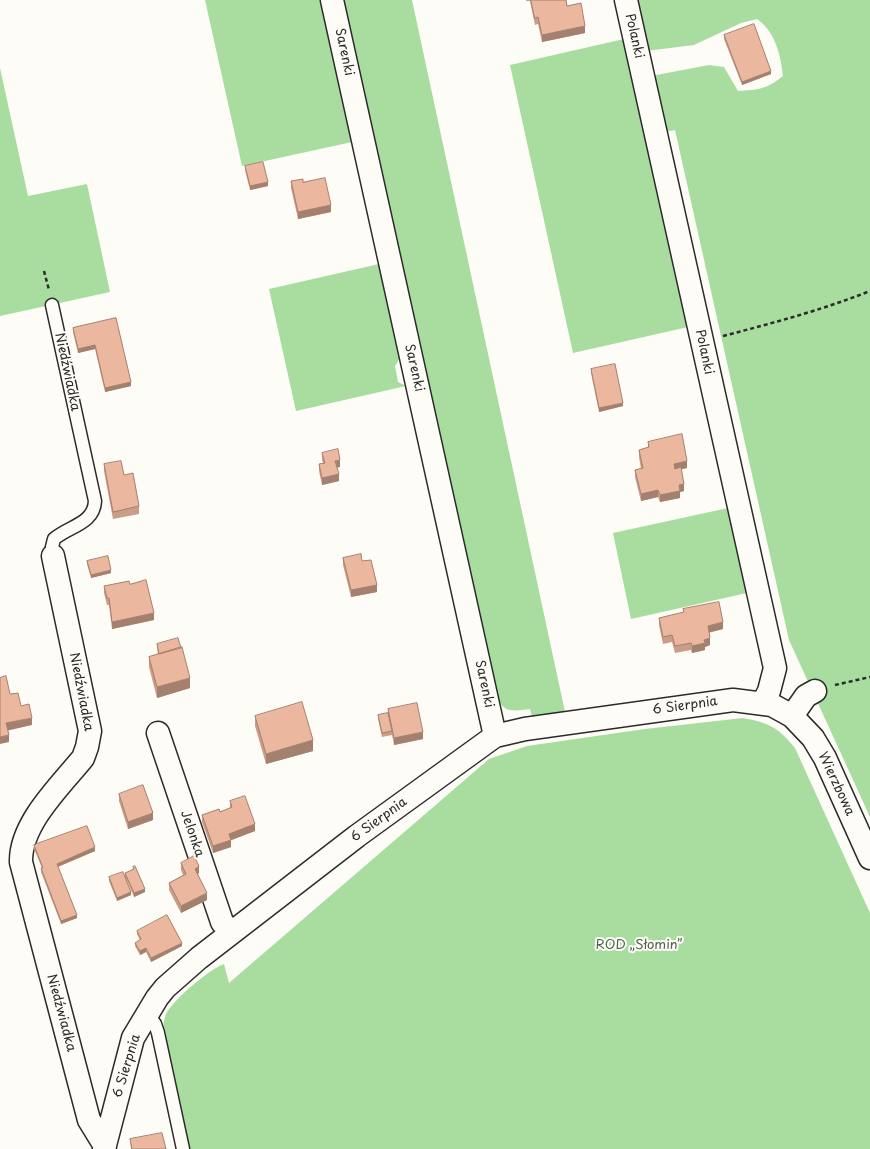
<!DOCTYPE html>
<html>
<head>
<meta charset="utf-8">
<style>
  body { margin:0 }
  canvas { display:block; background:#fdfcf7 }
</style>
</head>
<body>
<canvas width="870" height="1149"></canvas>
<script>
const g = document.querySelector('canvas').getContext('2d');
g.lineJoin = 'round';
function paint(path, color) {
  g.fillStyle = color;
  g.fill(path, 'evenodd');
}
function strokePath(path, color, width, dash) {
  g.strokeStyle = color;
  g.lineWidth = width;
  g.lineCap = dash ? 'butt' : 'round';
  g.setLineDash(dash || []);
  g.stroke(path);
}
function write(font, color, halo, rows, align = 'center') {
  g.font = font + ' "Playpen Sans",sans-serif';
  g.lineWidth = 4;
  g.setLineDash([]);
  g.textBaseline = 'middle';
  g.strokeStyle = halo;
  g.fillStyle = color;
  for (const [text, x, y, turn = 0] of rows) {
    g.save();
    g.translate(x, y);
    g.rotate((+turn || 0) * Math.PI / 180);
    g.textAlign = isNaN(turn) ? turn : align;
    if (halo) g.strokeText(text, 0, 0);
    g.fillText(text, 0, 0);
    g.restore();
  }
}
paint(new Path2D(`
  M205 0H321L352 142 242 166Z
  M341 0H412L565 712 532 717 530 709C498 714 502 706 491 680Z
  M635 0H870V817L789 640 675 130 664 132 651 76 709 65 724 67 738 91C758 90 767 89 783 76 781 56 775 31 757 19L741 23 694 45 646 51Z
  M624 39 688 327 573 353 510 65Z
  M0 68 28 196 87 184 110 292 0 316Z
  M379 264 400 358 395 366 398 382 406 386 296 411 269 289Z
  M728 508 747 593 631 619 613 533Z
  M743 718C769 723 778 727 795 748L870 913V1149H188L164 1036C163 1028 163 1020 167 1012 176 998 208 970 224 964L229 983 489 759 527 746 645 729Z`), '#a8dd9f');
const lane = new Path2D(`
  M52 305 95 501C94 524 69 526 54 539L52 547 53 556
  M147 1013 155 1024 158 1033 183 1149`);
const street = new Path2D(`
  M332 0 495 736
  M626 0 775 668 769 691 763 703
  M53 556 90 731 87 747 83 758C60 786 20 824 21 862L89 1120 105 1146
  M792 716 806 696 815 691
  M158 733 222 922 231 933
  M104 1149 133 1038 157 998 165 988 199 958 357 836 495 736 525 729 733 700 772 705 792 716 813 738 825 758 870 858`);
strokePath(lane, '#2b2b2b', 15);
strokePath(street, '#2b2b2b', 25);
strokePath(new Path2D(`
  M44 271 49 290
  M723 336C773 323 822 310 870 291
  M835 685 870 677`), '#2b2b2b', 2.5, [4, 3]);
strokePath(lane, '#fdfcf7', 12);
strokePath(street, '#fdfcf7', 22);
paint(new Path2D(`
  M526 0H566L567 6 585 33 542 42 538 24 535 25 530 1H526Z
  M724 35 771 74 742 85 724 39Z
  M245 166 268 186 250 190 245 170Z
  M291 181 303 182 331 212 298 219 291 188Z
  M116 318 131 386 105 392 95 349 78 353 73 332V328Z
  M591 369 623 406 599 412 591 373Z
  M648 442 687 468 681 469 684 491 680 492V498L660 502 658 497 641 501 635 477V470L641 469 639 457V450L648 447Z
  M322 453 340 467H337L339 481 322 485 319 471V464L323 463 322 460Z
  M104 464 124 475 139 506V514L113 519 104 471Z
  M343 558 362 561 377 592 351 597 343 565Z
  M87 561 111 573 91 578 87 564Z
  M130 584 154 620 112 629 109 605H107L104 593V586Z
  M683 609 723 629 709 632 710 645 705 647V650L692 653 691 650 675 653 672 642 663 644 659 625V618L683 613Z
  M157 644 190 688 157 698 149 667V657L158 654 157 647Z
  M388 709 423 739 394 745 392 735 382 737 378 719V715L388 713Z
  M255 716 313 751 266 764 255 726Z
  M119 794 153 820 128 829 119 801Z
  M230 801 255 831 231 840V847L213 853 202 822V815L220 812 230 808Z
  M34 845 95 851 58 867 77 918 61 924 41 872V868H42L34 849Z
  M181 863 199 873 198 874 207 900 181 913 169 890V883L183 875 181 870Z
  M133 867 145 892 134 897 126 878 131 895 117 901 109 881V877L125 876V873L133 870Z
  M137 931 182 946 151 962 146 952 140 955 135 946V943L140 940 137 934Z
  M130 1139 166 1149H131Z`), '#ca9d88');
paint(new Path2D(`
  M585 26V33L542 42V35Z
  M771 71V74L742 85V82Z
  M268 182V186L250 190V186Z
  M331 205V212L298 219V212Z
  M95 345V349L78 353V349Z
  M131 382V386L105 392V388Z
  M623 403V406L599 412V408Z
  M340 460V467L335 468V461Z
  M687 461V468L674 471V464Z
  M339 474V481L322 485V478Z
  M684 484V491L680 492V498L660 502V495L679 485Z
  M658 490V497L641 501V494Z
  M111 570V573L91 578V575Z
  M377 585V592L351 597V590Z
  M154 613V620L112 629V622Z
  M723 622V629L708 633V626Z
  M710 638V645L705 647V650L692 653V646L704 640Z
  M190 678V688L157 698V687Z
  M32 718V725L6 731V723Z
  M423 732V739L394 745V738Z
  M9 735V742L0 744V737Z
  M313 740V751L266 764V754Z
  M153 813V820L128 829V822Z
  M255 824V831L229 841V834Z
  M231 840V847L213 853V846Z
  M95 847V851L57 867V864Z
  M199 866V873L195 876V869Z
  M145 889V892L134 897V893Z
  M131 892V895L117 901V898Z
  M207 893V900L181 913V906Z
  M77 915V918L61 924V921Z
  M182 943V946L151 962V958Z
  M146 948V952L140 955V951Z`), '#a4806f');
const building = new Path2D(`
  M531 0H566L567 6 581 3 585 26 542 35 538 17 535 18Z
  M754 24 771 71 742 82 724 35Z
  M263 162 268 182 250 186 245 166Z
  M325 178 331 205 298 212 291 181 303 179V182Z
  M116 318 131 382 105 388 95 345 78 349 73 328Z
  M615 364 623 403 599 408 591 369Z
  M682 434 687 461 674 464 675 469 681 467 684 484 679 485 680 491 660 495 658 490 641 494 635 470 643 468 639 450 649 447 648 442Z
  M338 449 340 460 335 461 339 474 322 478 319 464 325 463 322 453Z
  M121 461 124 475 133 473 139 506 113 512 104 464Z
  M361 554 362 561 371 560 377 585 351 590 343 558Z
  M108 556 111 570 91 575 87 561Z
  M146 580 154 613 112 622 109 598H107L104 586 129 581 130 584Z
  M719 602 723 622 708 626 710 638 704 640 705 643 692 646 691 643 675 646 672 635 663 637 659 618 684 612 683 609Z
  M178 638 181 648 159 654 157 644Z
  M182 647 190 678 157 687 149 657Z
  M6 676 10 694 18 693 21 706 29 704 32 718 6 723 9 735 0 737V678Z
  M302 702 313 740 266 754 255 716Z
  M417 703 423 732 394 738 388 709Z
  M388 713 392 731 382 733 378 715Z
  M143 785 153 813 128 822 119 794Z
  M245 796 255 824 229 834 231 840 213 846 202 815 219 809 220 812 232 807 230 801Z
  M87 826 95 847 57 864 77 915 61 921 41 868H43L34 845Z
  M194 856 199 866 195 869 207 893 181 906 169 883 186 874 181 863Z
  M135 866 145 889 134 893 125 873 134 869 133 867Z
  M123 872 131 892 117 898 109 877Z
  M167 915 182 943 151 958 146 948 140 951 135 943 141 939 137 931Z
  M162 1133 166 1149H132L130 1139Z`);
paint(building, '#ebb79e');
strokePath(building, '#a4806f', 1);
write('13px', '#2b2b2b', '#fdfcf7', [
  ["Polanki",634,36,77],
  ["Sarenki",344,52,78],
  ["Polanki",704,352,78],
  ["Sarenki",414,368,77],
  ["Niedźwiadka",67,372,78],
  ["Sarenki",484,684,78],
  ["Niedźwiadka",81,692,79],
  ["6 Sierpnia",685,706,-8],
  ["Wierzbowa",836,784,65],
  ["6 Sierpnia",379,820,-36],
  ["Jelonka",192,834,71],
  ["Niedźwiadka",61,1013,75],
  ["6 Sierpnia",127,1066,-73]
]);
write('13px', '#50604e', '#fdfcf7', [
  ["ROD „Słomin”",639,945]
]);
</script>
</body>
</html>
